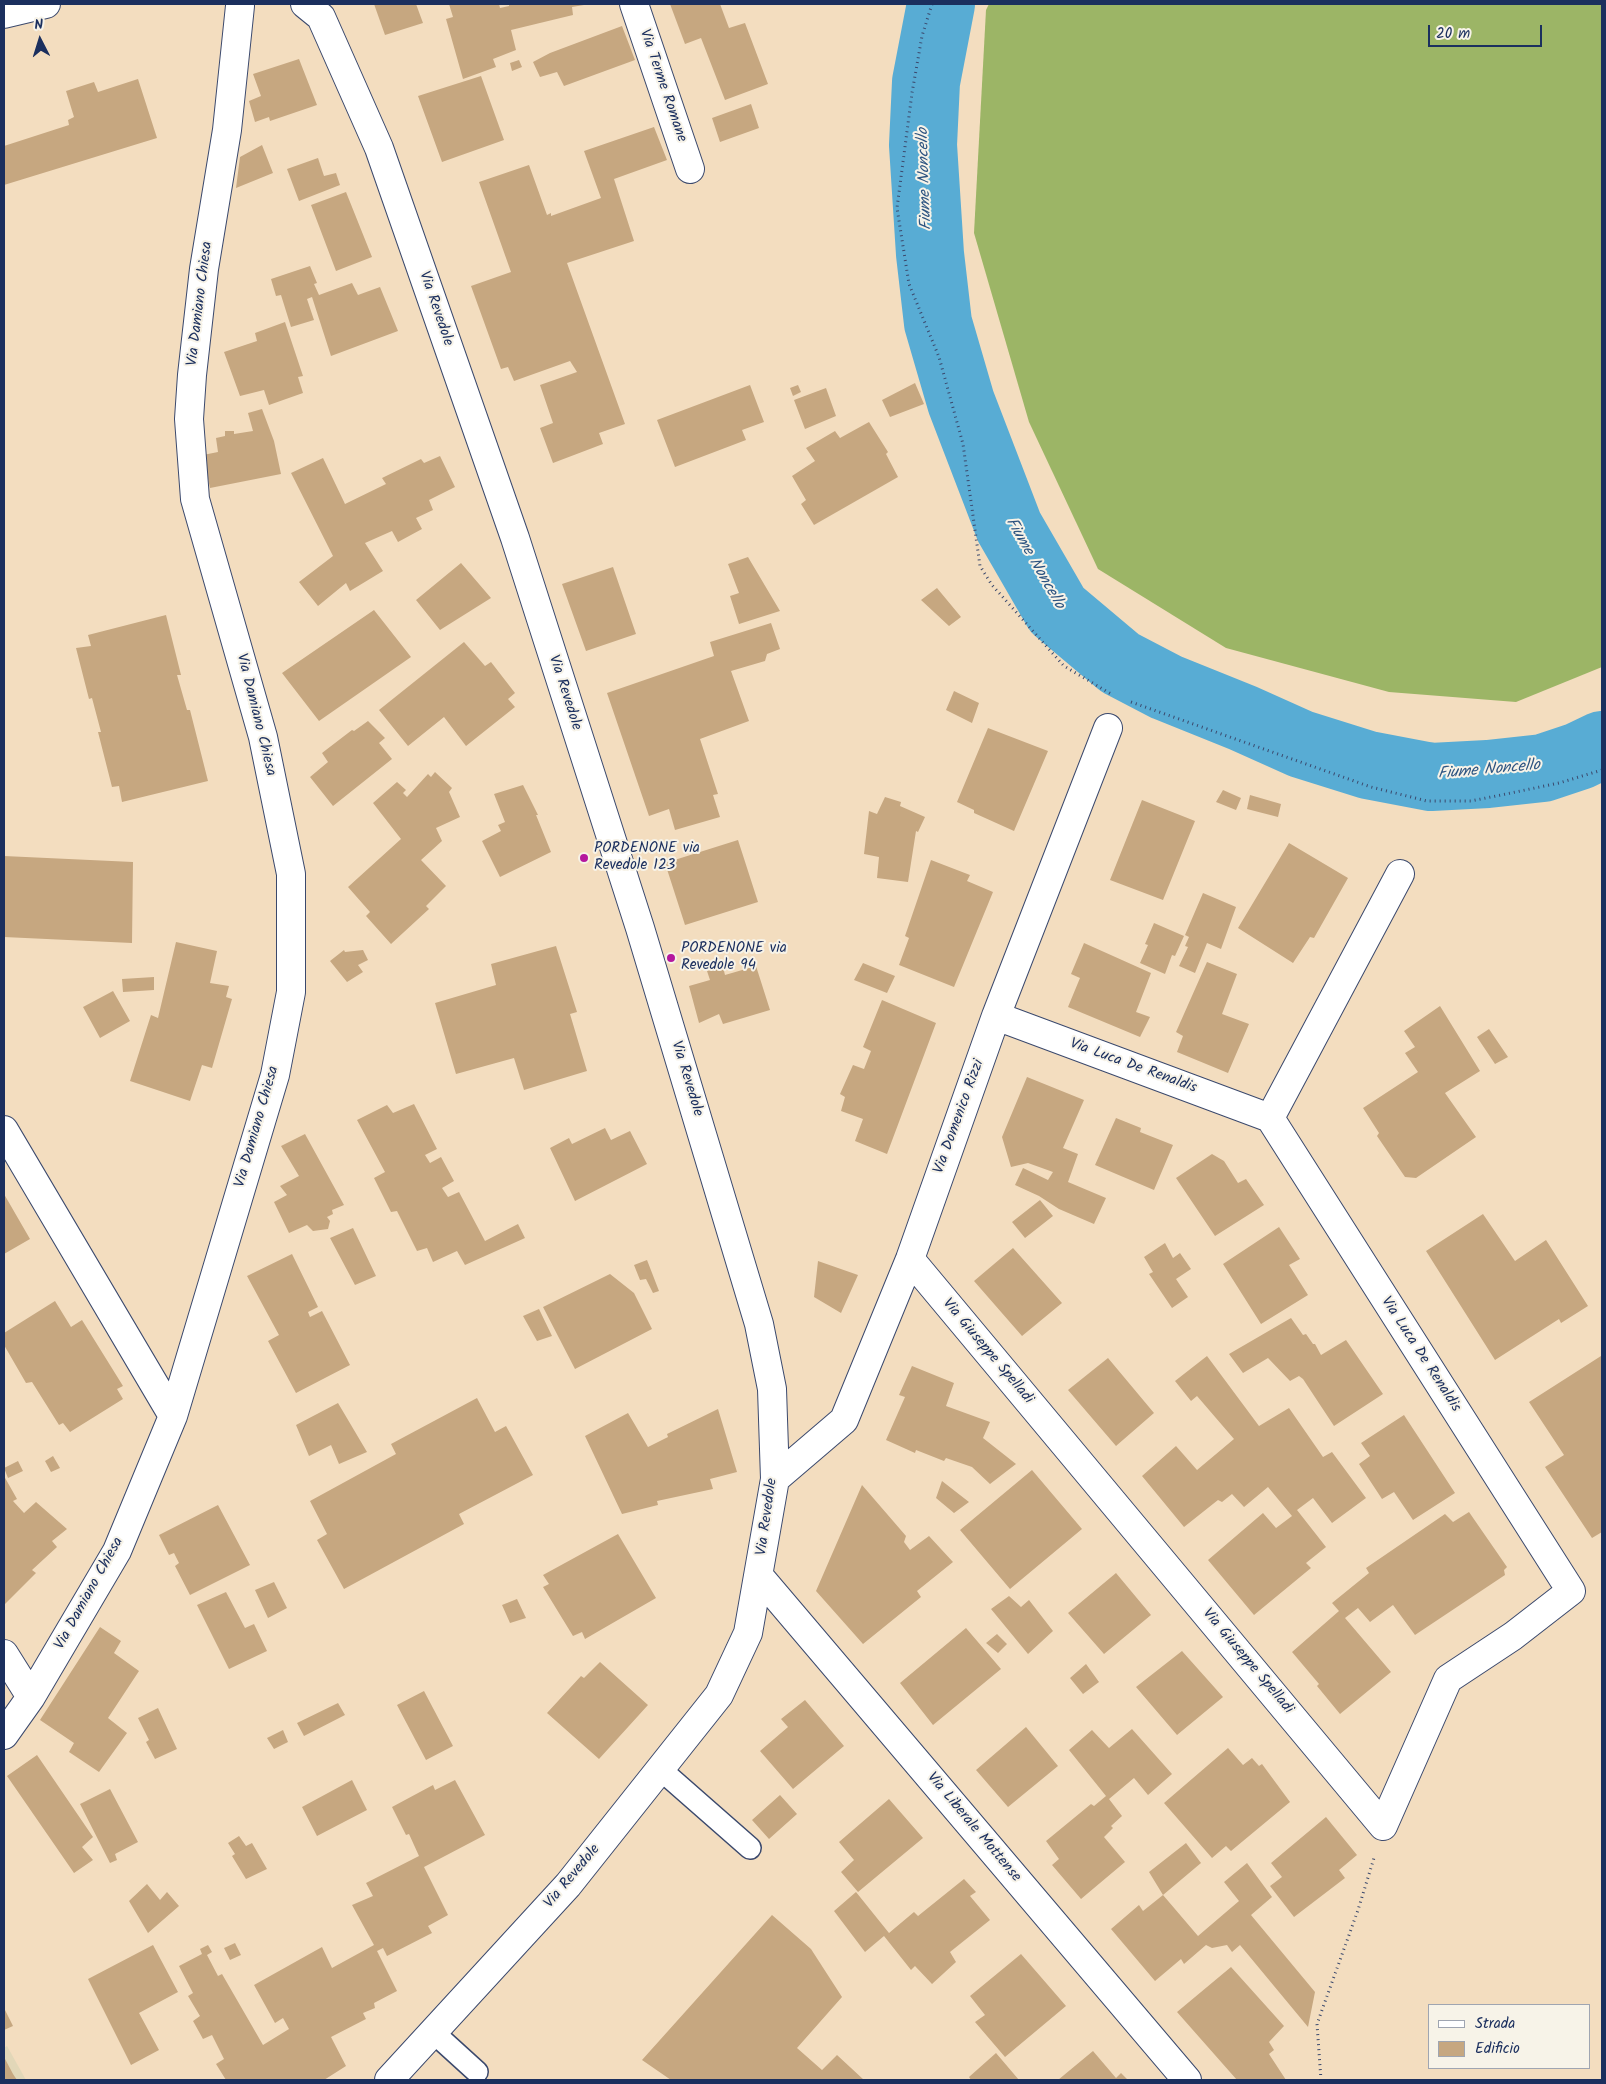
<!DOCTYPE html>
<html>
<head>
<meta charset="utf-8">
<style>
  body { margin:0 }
  #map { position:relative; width:1606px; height:2084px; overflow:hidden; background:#f3ddbf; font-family:Kalam,sans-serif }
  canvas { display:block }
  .frame { position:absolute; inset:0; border:5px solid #1b2f5e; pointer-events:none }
  .legend { position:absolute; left:1428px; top:2004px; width:162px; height:65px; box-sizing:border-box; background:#f7f3e8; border:1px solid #9fa5b1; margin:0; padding:6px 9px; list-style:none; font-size:15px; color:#1b2f5e }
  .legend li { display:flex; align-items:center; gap:10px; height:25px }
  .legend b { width:25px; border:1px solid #9fa5b1 }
  .north { position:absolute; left:15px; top:15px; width:50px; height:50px; -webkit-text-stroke:4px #f7f3e8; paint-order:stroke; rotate:355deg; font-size:14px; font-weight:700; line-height:20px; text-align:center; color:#1b2f5e }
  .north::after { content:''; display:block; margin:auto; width:18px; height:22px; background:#1b2f5e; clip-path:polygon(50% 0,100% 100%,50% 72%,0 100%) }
  .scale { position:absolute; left:1428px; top:25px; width:114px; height:22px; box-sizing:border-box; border:2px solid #1b2f5e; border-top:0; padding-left:6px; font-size:15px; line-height:18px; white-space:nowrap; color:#1b2f5e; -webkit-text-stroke:4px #f7f3e8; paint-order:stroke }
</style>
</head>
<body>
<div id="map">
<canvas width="1606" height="2084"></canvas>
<div class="frame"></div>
<ul class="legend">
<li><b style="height:6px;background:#fff"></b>Strada</li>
<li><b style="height:14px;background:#c6a780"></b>Edificio</li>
</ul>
<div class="north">N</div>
<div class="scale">20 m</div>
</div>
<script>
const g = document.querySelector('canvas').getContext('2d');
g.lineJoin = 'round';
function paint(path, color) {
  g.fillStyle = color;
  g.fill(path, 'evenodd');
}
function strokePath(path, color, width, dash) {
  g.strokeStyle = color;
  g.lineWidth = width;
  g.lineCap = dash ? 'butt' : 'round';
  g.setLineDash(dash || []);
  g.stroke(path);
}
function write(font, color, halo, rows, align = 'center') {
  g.font = font + ' Kalam,sans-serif';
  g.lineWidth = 4;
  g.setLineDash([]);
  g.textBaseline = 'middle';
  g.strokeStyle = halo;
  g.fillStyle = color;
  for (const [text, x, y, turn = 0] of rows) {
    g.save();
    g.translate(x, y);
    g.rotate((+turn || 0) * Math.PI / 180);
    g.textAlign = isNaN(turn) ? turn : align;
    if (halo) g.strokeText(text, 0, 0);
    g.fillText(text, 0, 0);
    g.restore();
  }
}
paint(new Path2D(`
  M7 2046 26 2080H4V2048Z`), '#e2d7b8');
paint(new Path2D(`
  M989 4H1602V667L1516 702 1389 692 1226 648 1098 569 1029 422 974 233 986 10Z`), '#9cb566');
strokePath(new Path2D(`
  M941 4 926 82 923 145 930 254 938 323 961 402 1009 527 1057 610 1120 663 1166 687 1243 718 1301 744 1368 765 1431 777 1488 774 1543 768 1579 756 1602 745`), '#58acd4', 68);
paint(new Path2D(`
  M374 4H416L423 23 385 35Z
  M449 4H499L500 8 509 6V4L584 5 572 7 573 15 511 30 516 50 493 59 496 67 463 79 446 19 453 17Z
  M670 4H720L729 28 745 23 768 84 725 100 701 38 685 44Z
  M622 26 635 60 564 86 557 72 540 77 533 62 550 53Z
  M299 59 317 105 270 121 269 117 255 122 249 101 261 96 253 74Z
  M519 60 522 67 512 71 510 63Z
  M481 76 504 140 442 162 418 96Z
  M138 79 157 138 4 185V146L69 125 68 120 74 117 66 91 94 82 98 92Z
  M751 104 759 128 720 142 712 118Z
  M654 127 667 160 614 179 634 241 567 263 625 424 599 433 603 444 553 463 540 428 553 423 540 385 577 372 570 361 514 381 508 367 501 369 471 286 511 272 479 182 529 165 547 215 551 213V216L601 198 584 151Z
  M262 145 273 173 236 188 240 157Z
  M318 158 324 176 336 173 340 185 299 201 287 169Z
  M346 192 372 257 336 271 311 205Z
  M310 266 317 283 314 284 319 295 352 283 358 295 380 287 398 331 331 356 312 297 307 299 314 320 291 327 281 295 276 296 271 279Z
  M285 322 303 376 298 377 303 393 269 405 264 390 240 396 224 352 257 341 255 333Z
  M915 383 924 404 890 417 882 400Z
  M750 385 764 422 742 430 746 440 675 467 657 420Z
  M798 385 801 392 793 396 790 388Z
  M826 388 836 416 805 429 794 400Z
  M262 409 274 441 281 474 210 488 203 455 218 452 216 438 225 436V431H234V434L253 431 248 413Z
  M869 422 888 452 886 454 898 477 814 525 801 504 806 500 792 476 815 461 806 448 835 431 840 438Z
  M440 456 455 487 429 500 433 510 416 518 422 529 398 542 392 531 365 543 383 571 350 591 346 583 318 606 299 582 333 556 291 473 323 458 345 504 386 484 382 478 421 459 424 463Z
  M748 557 780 611 739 624 730 596 739 593 728 564Z
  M461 563 491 598 440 630 416 600Z
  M613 567 636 634 586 651 562 584Z
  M937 588 961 617 949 626 921 600Z
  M374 610 411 657 319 721 282 673Z
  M166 615 181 675H177L187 710H190L208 781 122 802 119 786 112 787 98 732H101L92 698 89 699 76 648 91 646 88 635Z
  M771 623 780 649 767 654 765 661 731 671 749 721 700 739 718 794 713 795 720 817 675 830 669 809 649 816 607 693 714 656 710 642Z
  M464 642 485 666 491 662 515 693 508 699 515 707 466 746 444 717 408 746 379 710Z
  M954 691 979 703 972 723 946 710Z
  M368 721 385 738 379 743 392 759 333 806 310 777 328 762 322 753 352 730 354 731Z
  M988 728 1048 751 1014 831 974 813V810L957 802Z
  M435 772 452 788 449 792 460 817 436 828 442 841 421 860 446 886 426 906 429 909 391 944 366 916 370 912 348 887 401 839 373 803 397 782 406 790 403 793 407 797 428 774 431 777Z
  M523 785 538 815H536L551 852 500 877 482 841 501 831 498 825 505 822 494 794Z
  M1223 790 1241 798 1236 810 1216 802Z
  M1250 795 1281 804 1278 817 1247 809Z
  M885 797 901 802 900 806 925 817 918 832 916 831 908 882 877 878 879 857 864 854 869 811 877 814Z
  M1142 800 1195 821 1163 900 1110 880Z
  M738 840 758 902 685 925 665 863Z
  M1289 843 1348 878 1314 938 1310 937 1293 963 1238 928Z
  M4 856 133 862 132 943 4 937Z
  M931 860 970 875 967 881 993 892 954 987 899 965 909 938 905 936Z
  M1203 893 1236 907 1221 949 1207 943 1195 973 1179 966 1188 947 1185 946 1189 937 1185 935Z
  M1154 923 1184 936 1175 956 1172 955 1165 974 1140 963 1148 945 1145 944Z
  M176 942 217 951 210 983 229 986 226 997 232 999 212 1068 202 1065 190 1101 130 1081 151 1015 158 1018Z
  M1084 943 1151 973 1136 1012 1150 1017 1140 1037 1068 1007 1080 978 1071 974Z
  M556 946 577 1012 570 1014 587 1071 524 1090 514 1058 456 1074 435 1003 496 985 491 964Z
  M344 950 345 952 363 950 368 960 358 965 363 972 347 982 330 961Z
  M1207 962 1237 974 1222 1014 1249 1024 1228 1073 1177 1052 1183 1036 1176 1032Z
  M863 963 895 976 887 993 854 980Z
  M756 966 770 1010 723 1024 719 1014 699 1023 689 986 710 980 707 971 723 967 725 975Z
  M154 977V990L123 992 122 979Z
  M113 991 130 1021 100 1038 83 1007Z
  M882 1000 936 1023 887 1154 855 1141 863 1119 841 1111 845 1097 840 1094 853 1065 864 1069 871 1051 863 1047Z
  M1440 1006 1480 1071 1445 1093 1476 1137 1416 1178 1405 1177 1377 1136 1379 1133 1363 1108 1418 1072 1405 1053 1415 1047 1404 1031Z
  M1489 1029 1508 1057 1495 1064 1477 1037Z
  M1027 1077 1084 1100 1063 1148 1078 1154 1068 1182 1106 1198 1094 1224 1059 1209 1039 1196 1015 1185 1023 1168 1048 1180 1053 1172 1028 1163 1011 1167 1002 1137Z
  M414 1104 437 1149 425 1155 430 1163 441 1157 454 1181 442 1188 448 1197 459 1192 485 1241 518 1224 525 1238 465 1265 457 1251 433 1262 427 1248 417 1251 397 1211 391 1212 374 1178 385 1172 357 1120 387 1105 393 1113Z
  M1116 1118 1141 1128 1140 1132 1173 1145 1154 1190 1095 1165Z
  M605 1128 611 1140 630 1131 647 1164 575 1201 550 1148 569 1138 572 1144Z
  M305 1134 344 1205 332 1210 333 1214 327 1217 330 1221 328 1229 313 1231 307 1225 289 1233 274 1202 287 1195 280 1186 299 1176 281 1146Z
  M1212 1154 1224 1161 1238 1183 1246 1179 1264 1205 1215 1236 1176 1178Z
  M4 1194 30 1239 4 1254Z
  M1040 1200 1053 1216 1025 1238 1012 1222Z
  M1483 1214 1515 1261 1546 1240 1588 1306 1561 1323 1559 1319 1495 1360 1426 1251Z
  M1279 1227 1300 1259 1289 1265 1308 1295 1261 1324 1223 1264Z
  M353 1228 376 1276 355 1285 330 1238Z
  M1165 1243 1173 1258 1180 1253 1191 1269 1176 1279 1188 1297 1172 1308 1149 1274 1153 1272 1144 1257Z
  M1013 1248 1062 1303 1022 1336 974 1281Z
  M292 1254 318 1307 308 1312 310 1317 322 1311 350 1365 296 1393 268 1341 279 1335 247 1276Z
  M647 1260 659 1291 653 1293 646 1279 640 1280 634 1265Z
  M818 1261 858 1275 841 1313 814 1297Z
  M610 1274 634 1293 652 1329 575 1369 543 1307Z
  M55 1301 71 1327 82 1320 123 1386 117 1389 123 1399 70 1432 63 1423 59 1425 32 1382 26 1383 4 1345V1333Z
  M539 1309 552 1336 537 1341 523 1316Z
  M1291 1318 1303 1335 1306 1334 1313 1344H1315L1321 1355 1346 1340 1383 1394 1334 1426 1303 1379 1299 1376 1290 1381 1268 1358 1243 1373 1229 1354Z
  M1207 1356 1259 1426 1289 1408 1323 1457 1332 1452 1366 1498 1332 1523 1313 1498 1297 1510 1326 1547 1306 1563 1311 1568 1254 1615 1208 1560 1263 1513 1276 1528 1292 1516 1268 1487 1244 1507 1232 1494 1222 1502 1218 1500 1184 1527 1142 1476 1176 1446 1197 1470 1234 1439 1197 1396 1191 1401 1175 1381Z
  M1601 1356 1602 1532 1592 1538 1545 1467 1564 1455 1529 1402Z
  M1108 1358 1154 1413 1116 1446 1068 1390Z
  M912 1366 954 1383 946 1406 990 1422 983 1438 1016 1464 990 1484 972 1467 946 1458 944 1461 916 1450 915 1453 886 1440 905 1397 899 1395Z
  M477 1398 495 1432 506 1426 533 1475 459 1514 464 1524 344 1589 317 1540 327 1534 310 1501 396 1454 391 1444Z
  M338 1403 367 1452 339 1464 331 1445 309 1456 296 1425Z
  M718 1409 737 1472 710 1479 713 1489 657 1501 658 1505 622 1514 585 1436 628 1413 648 1447 668 1437 667 1434Z
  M1404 1415 1455 1493 1413 1520 1394 1492 1382 1499 1359 1464 1370 1456 1361 1443Z
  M53 1456 60 1468 51 1472 45 1461Z
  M18 1461 23 1471 8 1478 4 1468Z
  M1032 1470 1082 1529 1010 1589 960 1530Z
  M4 1476 17 1499 13 1501 24 1513 36 1502 67 1529 52 1541 57 1547 32 1570 36 1573 4 1605Z
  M942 1481 969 1502 954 1513 936 1498Z
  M862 1485 906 1536 904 1542 910 1550 929 1536 953 1562 917 1591 921 1597 863 1644 816 1591Z
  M218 1505 250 1565 190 1595 175 1566 179 1563 174 1553 169 1555 159 1535Z
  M1469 1512 1507 1567 1504 1570 1505 1575 1415 1635 1393 1605 1370 1622 1358 1608 1345 1618 1391 1672 1340 1714 1317 1686 1319 1684 1292 1652 1339 1611 1332 1603 1369 1573 1366 1568 1445 1514 1453 1522Z
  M618 1534 656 1598 585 1639 582 1632 573 1636 543 1587 549 1584 543 1575Z
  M1116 1573 1151 1615 1104 1654 1068 1613Z
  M274 1582 287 1608 268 1618 255 1590Z
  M226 1592 245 1628 254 1624 267 1651 229 1669 197 1605Z
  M1009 1596 1021 1607 1029 1600 1053 1631 1028 1654 991 1609Z
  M517 1599 526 1618 510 1623 502 1605Z
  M100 1627 121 1641 114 1653 139 1671 108 1718 127 1733 99 1772 69 1752 74 1743 40 1720Z
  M966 1628 1001 1669 933 1725 900 1683Z
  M997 1634 1007 1644 998 1653 986 1643Z
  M1182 1651 1223 1697 1177 1735 1136 1687Z
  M600 1662 648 1705 599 1759 547 1713 581 1676 584 1678Z
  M1086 1664 1099 1682 1083 1694 1070 1678Z
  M424 1691 453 1746 426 1760 397 1705Z
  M805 1700 844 1746 793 1789 760 1751 788 1727 781 1719Z
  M338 1703 345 1715 304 1736 297 1723Z
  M158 1708 177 1749 155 1759 146 1742 149 1740 138 1718Z
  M1026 1727 1058 1766 1008 1807 976 1770Z
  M1132 1729 1172 1774 1148 1795 1134 1778 1109 1799 1122 1816 1111 1826 1113 1828 1104 1837 1125 1862 1081 1899 1052 1865 1059 1859 1046 1841 1091 1804 1094 1806 1106 1796 1069 1750 1092 1730 1109 1748Z
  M283 1730 288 1742 274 1749 267 1738Z
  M1228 1748 1243 1765 1252 1758 1259 1766 1262 1764 1290 1802 1231 1851 1226 1846 1212 1858 1164 1803Z
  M37 1755 93 1837 82 1847 93 1860 74 1873 7 1776Z
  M352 1780 367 1810 317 1836 302 1807Z
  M455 1780 485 1835 424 1867 448 1915 428 1926 432 1933 387 1956 383 1948 377 1951 397 1991 374 2003 375 2008 363 2013 366 2019 331 2037 346 2066 324 2080H226L216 2064 224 2059 212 2035 203 2039 193 2021 200 2016 188 1996 193 1993 179 1966 202 1954 200 1949 208 1945 212 1952 207 1955 218 1976 222 1974 263 2045 289 2029 283 2018 275 2023 254 1985 322 1947 332 1968 374 1945 352 1905 373 1896 366 1883 419 1856 409 1834 406 1835 392 1807 433 1785 435 1790Z
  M110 1789 138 1842 115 1854 117 1860 110 1863 80 1804Z
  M780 1795 797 1814 769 1839 752 1820Z
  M889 1799 923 1838 858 1892 841 1872 854 1860 839 1842Z
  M1326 1817 1357 1855 1339 1870 1345 1878 1294 1917 1270 1886 1282 1877 1271 1863Z
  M239 1836 246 1846 252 1843 267 1869 246 1879 232 1856 235 1854 228 1843Z
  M1186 1843 1201 1863 1163 1895 1149 1872Z
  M1247 1863 1272 1897 1251 1915 1315 1992 1308 2027 1240 1945 1232 1952 1227 1945 1212 1948 1206 1945 1184 1964 1181 1959 1155 1981 1111 1929 1139 1905 1143 1911 1163 1895 1198 1936 1239 1901 1224 1882Z
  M964 1879 976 1892 970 1896 990 1920 950 1952 956 1962 932 1984 915 1966 911 1970 884 1936 865 1952 834 1911 856 1892 889 1933 914 1912 918 1916Z
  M147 1884 160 1900 167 1892 179 1906 148 1933 129 1901Z
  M772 1915 811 1949 842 1997 797 2048 822 2070 837 2055 864 2080H671L642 2060Z
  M235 1943 241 1955 230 1960 224 1948Z
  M153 1945 178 1992 139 2013 159 2050 131 2065 88 1979Z
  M1021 1954 1066 2006 1005 2057 975 2022 985 2015 970 1996Z
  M1231 1967 1284 2026 1269 2042 1274 2050 1269 2054 1286 2080H1237L1177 2012Z
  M4 2008 13 2026 4 2030Z
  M1093 2051 1116 2078 1121 2073 1128 2080H1058Z
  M996 2053 1019 2080H971L969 2077Z
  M4 2057 13 2074 17 2080H4Z`), '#c6a780');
const service = new Path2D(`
  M660 1769 750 1848
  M433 2032 477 2072`);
const minor = new Path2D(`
  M305 4 321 17 379 148 515 538 640 928 759 1324 772 1389 775 1479 748 1633 719 1695 568 1885 389 2080
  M634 4 690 169
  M4 14 46 4
  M1270 1118 1400 874
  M4 1130 173 1416
  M910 1259 1383 1826 1448 1679 1513 1636 1571 1591 1270 1118 996 1016
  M775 1479 844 1420 910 1259 996 1016 1108 728
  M759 1576 1187 2080
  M4 1654 31 1697
  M4 1735 31 1697 117 1551 173 1416 275 1075 291 992V874L263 737 195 499 189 419 192 375 204 269 227 130 240 6`);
strokePath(service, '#3b496d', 24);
strokePath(minor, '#3b496d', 30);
strokePath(new Path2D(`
  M932 4 922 36 912 93 897 208 909 284 939 357 963 444 980 566 992 585 1064 666 1111 694
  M1131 702 1371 787 1427 801H1471L1506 794 1559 783 1602 770
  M1321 2080 1317 2024 1358 1910 1374 1858`), '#3b496d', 3, [1, 4]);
strokePath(service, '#fff', 21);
strokePath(minor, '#fff', 28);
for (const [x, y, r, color] of [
  [584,858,5,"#b5179e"],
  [671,958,5,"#b5179e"]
]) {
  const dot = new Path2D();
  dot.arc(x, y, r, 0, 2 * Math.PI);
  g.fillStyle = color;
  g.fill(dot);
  strokePath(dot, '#f7f3e8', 2);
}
write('15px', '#1b2f5e', '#f7f3e8', [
  ["Via Terme Romane",662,86,71],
  ["Via Damiano Chiesa",201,304,-83],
  ["Via Revedole",435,309,71],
  ["Via Revedole",564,693,72],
  ["Via Damiano Chiesa",255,715,76],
  ["Via Luca De Renaldis",1133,1067,20],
  ["Via Revedole",686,1079,73],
  ["Via Domenico Rizzi",960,1117,-70],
  ["Via Damiano Chiesa",258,1127,-74],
  ["Via Giuseppe Spelladi",987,1352,50],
  ["Via Luca De Renaldis",1420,1355,57],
  ["Via Revedole",768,1517,-82],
  ["Via Damiano Chiesa",90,1594,-61],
  ["Via Giuseppe Spelladi",1247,1662,50],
  ["Via Liberale Mottense",973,1828,50],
  ["Via Revedole",573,1877,-50]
]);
write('15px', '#1b2f5e', '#f7f3e8', [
  ["PORDENONE via",594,849],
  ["Revedole 123",594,866],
  ["PORDENONE via",681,949],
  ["Revedole 94",681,966]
], 'left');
write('italic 16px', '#2d5481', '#f7f3e8', [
  ["Fiume Noncello",926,179,-92],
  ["Fiume Noncello",1034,564,60],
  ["Fiume Noncello",1489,771,-5]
]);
</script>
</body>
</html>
